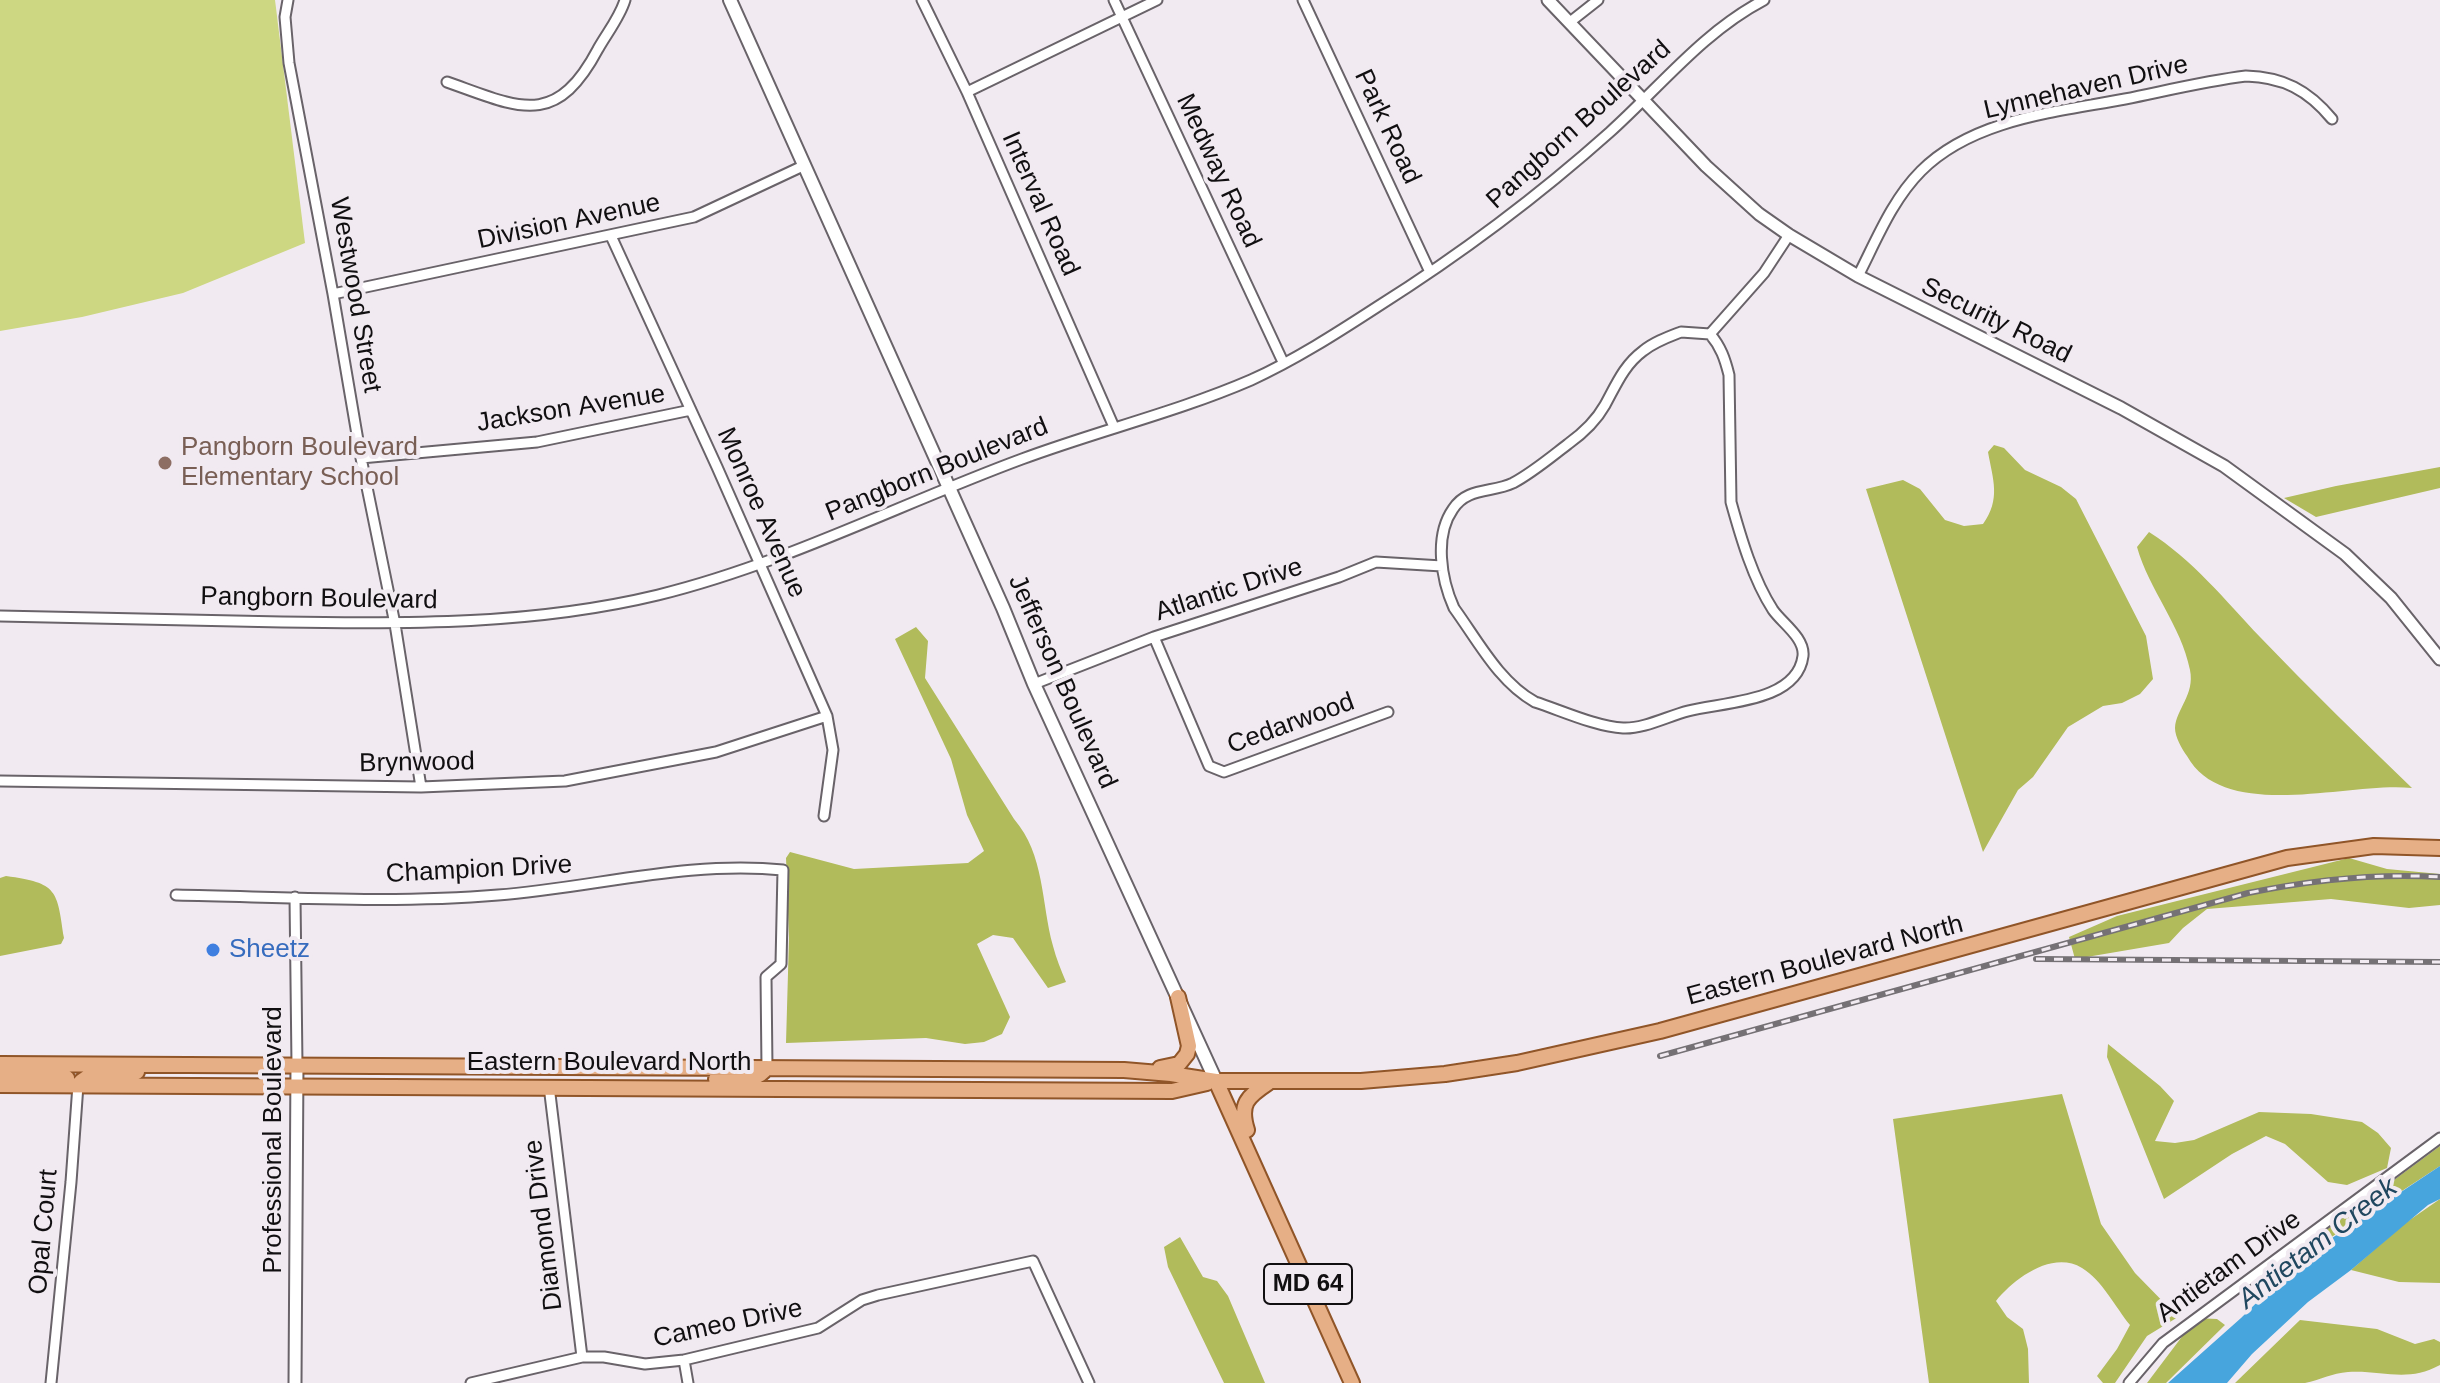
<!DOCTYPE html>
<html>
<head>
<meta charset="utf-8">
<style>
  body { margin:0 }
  canvas { display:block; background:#f1eaf1 }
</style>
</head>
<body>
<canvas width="2440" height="1383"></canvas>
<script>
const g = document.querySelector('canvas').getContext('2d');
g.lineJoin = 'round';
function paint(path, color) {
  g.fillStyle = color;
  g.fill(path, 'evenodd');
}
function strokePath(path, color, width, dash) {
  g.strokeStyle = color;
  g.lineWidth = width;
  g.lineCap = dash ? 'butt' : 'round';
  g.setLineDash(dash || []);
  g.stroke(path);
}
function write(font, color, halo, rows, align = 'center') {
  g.font = font + ' Helvetica,sans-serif';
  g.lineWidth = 8;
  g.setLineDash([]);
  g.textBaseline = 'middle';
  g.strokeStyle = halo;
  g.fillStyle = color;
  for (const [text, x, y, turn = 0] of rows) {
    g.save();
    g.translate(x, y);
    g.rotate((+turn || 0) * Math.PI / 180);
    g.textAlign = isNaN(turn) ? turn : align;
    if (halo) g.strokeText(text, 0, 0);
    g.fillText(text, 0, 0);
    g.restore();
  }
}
paint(new Path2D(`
  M0 0H275L305 243 183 293 82 317 0 331Z`), '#cdd782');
paint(new Path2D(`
  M1994 445 2004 448 2025 470 2061 487 2076 499 2146 636 2153 679 2140 694 2122 703 2103 706 2068 727 2033 777 2018 790 1983 852 1866 489 1903 480 1920 489 1945 520 1964 526 1983 524C2001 499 1993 480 1988 452Z
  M2440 467V488L2316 517 2284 498 2336 486Z
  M2149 532C2192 559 2226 601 2260 637 2310 689 2361 739 2412 788 2350 781 2225 824 2187 756 2182 749 2175 737 2175 728 2176 709 2195 695 2190 670 2181 625 2149 590 2137 547Z
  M916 627 928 641 925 678 1014 819C1045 855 1041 902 1053 946 1056 958 1061 970 1066 982L1048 988 1013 938 993 935 977 944 1010 1017 1002 1034 984 1042 965 1044 926 1038 786 1043 789 938 786 858 790 852 854 869 968 863 984 851 967 815 951 759 895 639Z
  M2349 858 2387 869 2440 874V905L2409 908 2331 899 2207 909 2183 928 2169 943 2075 959 2069 937 2117 916Z
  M6 876C58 883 57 890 64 938L61 944 0 956V878Z
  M2108 1044 2160 1086 2174 1101 2155 1141 2175 1143 2194 1140 2259 1112 2311 1114 2362 1122 2378 1133 2391 1148 2387 1168 2347 1185 2328 1182 2285 1144 2266 1136 2232 1154 2164 1199 2107 1057Z
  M2062 1094 2101 1224 2135 1273 2178 1317 2147 1336 2115 1383H2103L2097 1376 2117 1349 2130 1325C2116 1308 2102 1280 2082 1268 2052 1250 2014 1279 1996 1301L2007 1317 2023 1329 2028 1349 2029 1383H1929L1893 1119Z
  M2440 1146V1166L2327 1240 2302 1258 2268 1293 2272 1270Z
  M2440 1199V1283L2399 1282 2351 1270 2404 1224Z
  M1180 1237 1203 1277 1217 1281 1228 1296 1265 1383H1224L1168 1267 1164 1247Z
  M2196 1318 2217 1319 2225 1325 2166 1383H2147Z
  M2300 1320 2377 1329 2415 1344 2434 1339 2440 1342V1365C2407 1383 2383 1370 2348 1372 2332 1373 2320 1380 2305 1383 2284 1383 2257 1383 2235 1383Z`), '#b1bb5b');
paint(new Path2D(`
  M2440 1166V1199L2428 1205 2351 1270 2308 1302 2252 1354 2227 1383H2168L2241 1318 2302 1258Z`), '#47a5dd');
const minor = new Path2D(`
  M288 0 285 17 289 63 333 294 361 458 395 624 421 787
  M922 0 967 92 1114 427
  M1114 0 1283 362
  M1303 0 1430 272
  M1570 22 1598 0
  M447 82C518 107 555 130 598 49 607 33 620 17 625 0
  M967 92 1157 0
  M611 236 717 467 827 716 833 750 824 816
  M1858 276C1876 241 1892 200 1921 171 1973 119 2056 112 2125 99 2165 91 2205 81 2246 76 2283 77 2308 90 2332 119
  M333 294 694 217 805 165
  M1681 332 1710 334C1721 347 1725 359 1729 375L1731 502C1741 538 1753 579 1773 610 1782 623 1805 638 1803 656 1797 703 1721 702 1688 711 1668 716 1644 729 1623 728 1597 727 1560 710 1535 702 1499 682 1478 641 1454 608 1441 579 1434 536 1453 509 1467 487 1492 493 1513 483 1532 473 1551 457 1568 444 1582 434 1596 421 1605 405 1616 385 1624 365 1643 351 1654 342 1668 337 1681 332Z
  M1710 334 1764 273 1789 235
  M361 458 537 442 691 410
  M0 616C94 618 188 620 282 622 408 624 534 625 658 595 784 564 900 504 1022 459 1097 431 1177 412 1251 380 1295 360 1337 333 1377 307 1461 254 1536 198 1610 132 1660 87 1703 32 1764 0
  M1154 637 1209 766 1224 772 1388 712
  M1034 684 1154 637 1339 577 1376 562 1442 566
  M0 781 421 787 565 781 716 752 827 716
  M176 895C283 897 392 904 498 895 592 888 688 860 783 870L781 964 766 977 767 1068
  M295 897 297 1065
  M549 1086 582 1357
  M684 1360 688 1383
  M51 1383 71 1182 78 1085
  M471 1383 582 1357H604L645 1364 684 1360 818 1328 862 1300 878 1295 1033 1261 1089 1383
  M2129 1383 2163 1343 2440 1138`);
const tertiary = new Path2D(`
  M1548 0 1706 166 1759 214 1789 235 1858 276 2121 408 2224 466 2345 554 2391 598 2440 659
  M295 1383 297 1065`);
const secondary = new Path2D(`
  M730 0 1003 608 1034 684 1216 1081`);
const primary = new Path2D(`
  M0 1064 1124 1070 1171 1074 1216 1081H1361L1445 1074 1517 1063 1660 1031 2287 858 2374 846 2440 848
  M1160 1068 1179 1064 1187 1054 1189 1046 1178 997
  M5 1073 67 1078
  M716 1079C732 1078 757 1084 766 1068
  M1216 1081 1352 1383
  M0 1085 1172 1091 1207 1083
  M78 1085C89 1069 119 1074 137 1072
  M1247 1130C1239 1104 1247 1097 1268 1083`);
strokePath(minor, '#696369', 13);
strokePath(tertiary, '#696369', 15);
strokePath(secondary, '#696369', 16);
strokePath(primary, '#905528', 18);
strokePath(minor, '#fff', 9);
strokePath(tertiary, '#fff', 11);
strokePath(secondary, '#fff', 12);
strokePath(primary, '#e6af86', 14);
const rail = new Path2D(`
  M2036 959 2440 962
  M1660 1056 2248 893C2311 880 2376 873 2440 877`);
strokePath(rail, '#757175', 6);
strokePath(rail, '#f1eaf1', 3, [9]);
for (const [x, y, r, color] of [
  [165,463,8,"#8d6e63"],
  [213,950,8,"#3f7fe0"]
]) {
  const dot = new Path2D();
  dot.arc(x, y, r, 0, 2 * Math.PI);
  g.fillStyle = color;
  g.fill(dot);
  strokePath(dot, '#f1eaf1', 3);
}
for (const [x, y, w] of [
  [1308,1284,88]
]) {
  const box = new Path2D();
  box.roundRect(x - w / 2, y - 20, w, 40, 6);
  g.fillStyle = '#f1eaf1';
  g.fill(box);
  strokePath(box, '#110f11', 2);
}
write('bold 24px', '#110f11', null, [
  ["MD 64",1308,1284]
]);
write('26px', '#110f11', '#f1eaf1', [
  ["Lynnehaven Drive",2086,88,-13],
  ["Pangborn Boulevard",1579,125,-42],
  ["Park Road",1387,127,65],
  ["Medway Road",1218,171,65],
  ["Interval Road",1040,204,66],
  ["Division Avenue",569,222,-12],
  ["Westwood Street",355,295,80],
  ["Security Road",1996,321,26],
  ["Jackson Avenue",571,409,-9],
  ["Pangborn Boulevard",937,470,-22],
  ["Monroe Avenue",761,513,66],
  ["Atlantic Drive",1229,590,-18],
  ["Pangborn Boulevard",319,599,1],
  ["Jefferson Boulevard",1062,682,66],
  ["Cedarwood",1291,724,-20],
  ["Brynwood",417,763,-1],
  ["Champion Drive",479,870,-3],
  ["Eastern Boulevard North",1825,961,-15],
  ["Eastern Boulevard North",609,1063],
  ["Professional Boulevard",274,1140,-90],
  ["Diamond Drive",544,1225,-97],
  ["Opal Court",44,1232,-85],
  ["Antietam Drive",2229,1267,-36],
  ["Cameo Drive",728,1324,-12]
]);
write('26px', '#785e54', '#f1eaf1', [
  ["Pangborn Boulevard",181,448],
  ["Elementary School",181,478]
], 'left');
write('26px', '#366cbe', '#f1eaf1', [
  ["Sheetz",229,950]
], 'left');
write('italic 28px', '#20475f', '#f1eaf1', [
  ["Antietam Creek",2318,1244,-38]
]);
</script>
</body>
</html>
